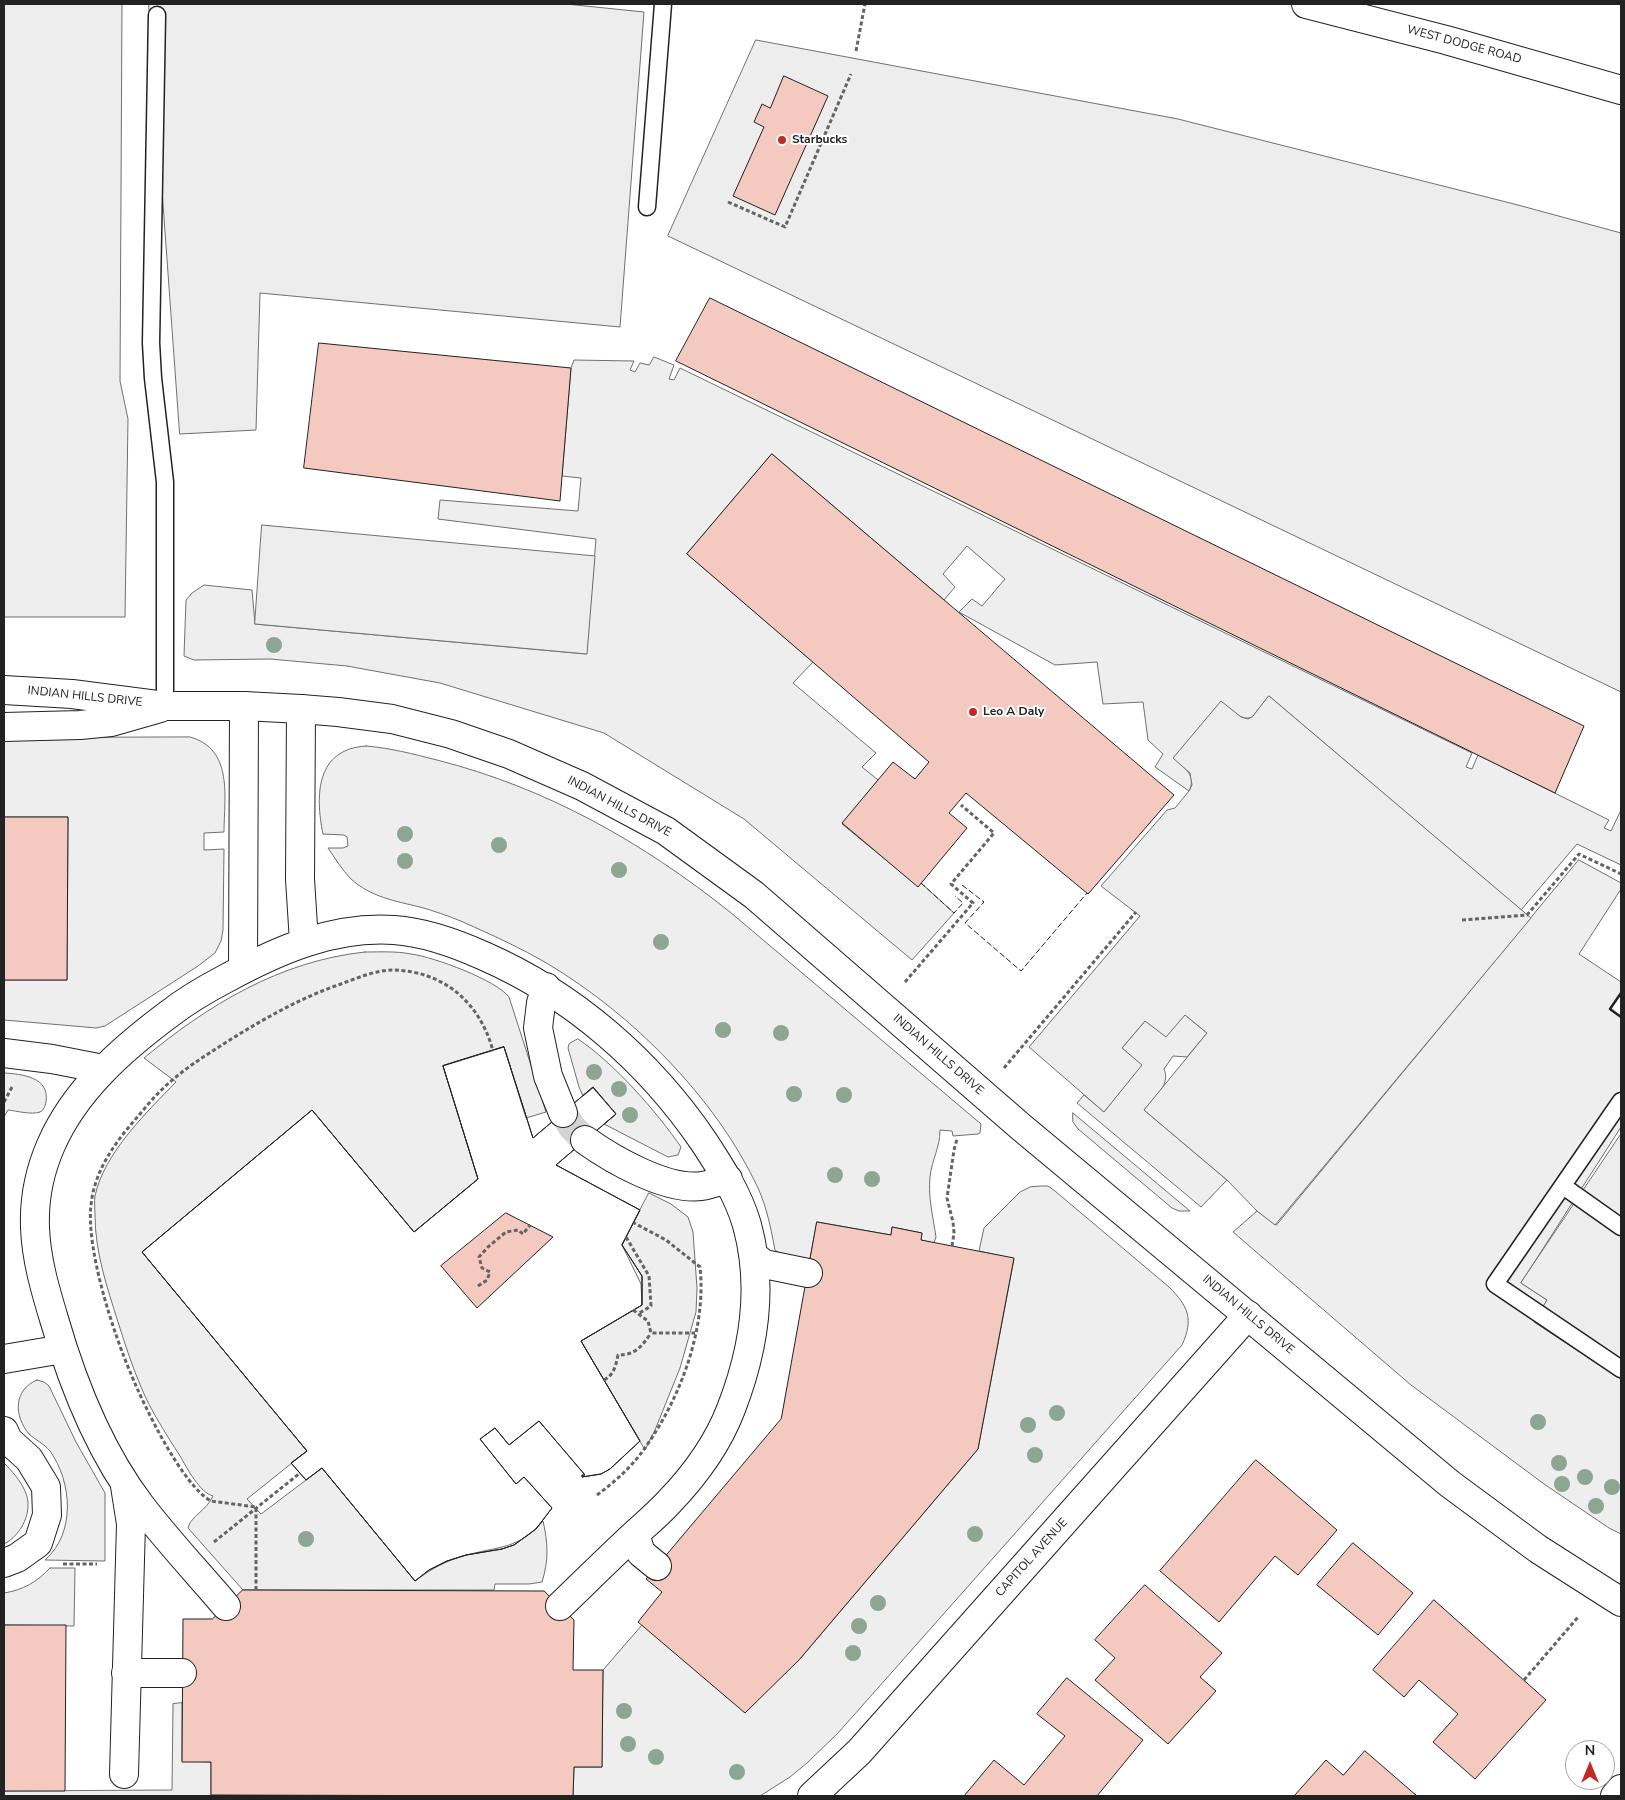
<!DOCTYPE html>
<html>
<head>
<meta charset="utf-8">
<style>
  body { margin:0 }
  #map { position:relative; width:1625px; height:1800px; overflow:hidden; background:#fff; font-family:"Nunito Sans",sans-serif }
  canvas { display:block }
  .frame { position:absolute; inset:0; border:5px solid #222; pointer-events:none }
  .north { position:absolute; left:1565px; top:1740px; width:50px; height:50px; box-sizing:border-box; background:#fff; border:1px solid #a7a7a7; border-radius:50%; rotate:0deg; font-size:14px; font-weight:700; line-height:20px; text-align:center; color:#222 }
  .north::after { content:''; display:block; margin:auto; width:18px; height:22px; background:#c62828; clip-path:polygon(50% 0,100% 100%,50% 72%,0 100%) }
</style>
</head>
<body>
<div id="map">
<canvas width="1625" height="1800"></canvas>
<div class="frame"></div>
<div class="north">N</div>
</div>
<script>
const g = document.querySelector('canvas').getContext('2d');
g.lineJoin = 'round';
function paint(path, color) {
  g.fillStyle = color;
  g.fill(path, 'evenodd');
}
function strokePath(path, color, width, dash) {
  g.strokeStyle = color;
  g.lineWidth = width;
  g.lineCap = dash ? 'butt' : 'round';
  g.setLineDash(dash || []);
  g.stroke(path);
}
function write(font, color, halo, rows, align = 'center') {
  g.font = font + ' "Nunito Sans",sans-serif';
  g.lineWidth = 4;
  g.setLineDash([]);
  g.textBaseline = 'middle';
  g.strokeStyle = halo;
  g.fillStyle = color;
  for (const [text, x, y, turn = 0] of rows) {
    g.save();
    g.translate(x, y);
    g.rotate((+turn || 0) * Math.PI / 180);
    g.textAlign = isNaN(turn) ? turn : align;
    if (halo) g.strokeText(text, 0, 0);
    g.fillText(text, 0, 0);
    g.restore();
  }
}
const green = new Path2D(`
  M654 357 674 365 669 379 674 380 680 368 1472 753 1466 767 1472 769 1478 755 1609 820 1604 828 1611 831 1621 810V865L1577 844 1521 910 1269 696 1252 717C1241 722 1230 708 1221 702L1174 758C1184 768 1197 775 1189 791L1155 767 1163 754 1148 740 1143 702 1103 704 1097 662 1055 665 959 612 972 599 982 606 1005 579 967 546 943 574 955 587 944 600 772 454 687 554 813 662 793 683 876 753 862 767 878 780 842 824 918 886 921 883 954 913 912 960 744 819 604 733 440 683 347 666 270 659 194 660 184 656 186 600 192 593 204 585 252 590 255 624 586 654 596 539 438 519 440 500 578 511 581 478 562 476 571 368 574 360 634 361 630 370 635 372 640 363 649 365Z
  M190 737C234 749 224 798 224 832L204 833V850L224 849 223 930 221 941 215 953 198 966 105 1026 96 1028 85 1027 4 1020V980H67L68 817H4V738Z
  M366 746C391 748 413 754 437 760 547 788 642 842 730 912L981 1124 980 1133 978 1134 953 1136 952 1131 940 1130C940 1148 932 1159 930 1177 928 1197 933 1217 936 1237L934 1243 921 1240 922 1233 892 1227 891 1235 817 1222 810 1259 784 1256 775 1250C771 1229 767 1208 758 1188 716 1098 632 1014 548 964 521 948 492 935 463 922 449 916 434 911 420 907 395 901 371 897 351 879 342 870 335 858 328 848H343L348 846 347 837 344 835 323 834C315 795 316 749 366 746Z
  M1579 860 1621 883V889L1579 954 1621 982V993L1610 1009 1621 1017V1127L1521 1283 1547 1300 1534 1322 1621 1379V1534L1609 1528 1544 1484 1411 1385 1233 1232 1257 1211 1276 1225Z
  M365 952C380 952 396 951 411 954 434 957 496 980 509 997L546 1112 526 1118 504 1047 443 1066 478 1179 414 1232 312 1110 142 1252 307 1451 247 1499 261 1514 322 1468 415 1581C431 1569 447 1560 467 1555 500 1546 519 1549 543 1521 548 1543 549 1560 542 1582L529 1584H495L494 1590H243L188 1528C190 1517 207 1510 213 1496 200 1493 187 1468 180 1456 166 1434 151 1411 141 1387 132 1366 125 1344 118 1322 107 1287 95 1252 95 1215 95 1209 94 1202 95 1196 104 1153 147 1112 176 1082L144 1058C208 1005 280 961 365 952Z
  M1185 1015 1207 1033 1187 1057 1173 1056 1164 1069C1171 1085 1154 1098 1144 1110L1227 1180 1201 1207 1077 1103 1084 1095 1104 1112 1141 1065 1122 1048 1145 1021Z
  M578 1039C614 1063 657 1112 681 1147L678 1155 668 1157 604 1124 616 1114 593 1088 583 1096 579 1087 568 1048 569 1044Z
  M4 1073C22 1074 50 1077 46 1102 45 1106 44 1110 40 1112 31 1115 17 1111 8 1110L4 1117Z
  M1073 1113 1190 1211H1179L1172 1208 1078 1129 1073 1122Z
  M1041 1186H1048L1055 1191 1169 1287C1188 1306 1194 1319 1182 1345L838 1733 807 1763 790 1777 760 1796H573L574 1767H602L603 1670 642 1625 799 1660 978 1449 1014 1259 979 1251 984 1228 1020 1192 1030 1187Z
  M649 1193 671 1204 688 1217 693 1232 697 1288 696 1312 680 1368 655 1430 645 1450 581 1341 642 1305 641 1284 622 1245Z
  M37 1380 44 1382 49 1386 76 1442 105 1493V1561L45 1560C76 1533 72 1482 50 1451 45 1444 35 1440 29 1434 14 1416 13 1390 37 1380Z
  M4 1463C12 1471 20 1480 25 1491 34 1510 22 1535 4 1544Z
  M50 1568H75L74 1626 4 1625V1593C23 1590 37 1582 50 1568Z
  M182 1703V1761L211 1762V1795L394 1796H4V1791L172 1790 173 1704Z`);
paint(green, '#eee');
strokePath(green, '#6f6f6f', 1);
const parking = new Path2D(`
  M4 4H122L120 381 128 419 125 617H4Z
  M149 4H566L644 12 620 327 260 293 256 430 180 434Z
  M756 40 1178 119 1518 205 1621 233V692L668 236Z
  M262 525 595 556 587 654 255 624Z
  M1269 696 1531 918 1275 1225 1257 1211 1227 1180 1144 1110 1207 1033 1185 1015 1166 1037 1145 1021 1122 1048 1142 1065 1104 1112 1029 1047 1140 916 1101 886 1167 810 1175 808 1189 791 1192 785 1190 773 1173 758 1221 701 1241 717 1248 719 1252 717Z
  M1621 1134V1379L1534 1321 1547 1300 1521 1283Z`);
paint(parking, '#ededed');
strokePath(parking, '#6f6f6f', 1);
const building = new Path2D(`
  M784 76 828 96 775 215 733 196 764 127 754 122 762 104 770 108Z
  M710 298 1584 726 1555 793 676 361Z
  M319 343 571 368 560 501 304 468Z
  M772 454 1174 795 1088 894 966 793 949 813 967 828 918 887 842 823 893 762 915 779 929 762 687 554Z
  M4 817H68L67 980H4Z
  M504 1047 533 1138 593 1087 616 1114 556 1165 640 1210 622 1245 642 1276V1305L581 1341 640 1441 610 1469 601 1474 582 1477V1475H585L539 1421 509 1445 495 1428 480 1439 516 1484 524 1477 552 1508 536 1529 514 1545 502 1549 466 1555 447 1561 429 1570 415 1581 322 1468 306 1480 291 1463 307 1451 142 1252 312 1110 414 1232 478 1179 443 1066ZM506 1213 553 1237 477 1308 441 1266Z
  M504 1047 533 1138 593 1087 616 1114 556 1165 640 1210 622 1245 642 1276V1305L581 1341 640 1441 610 1469 601 1474 582 1477V1475H585L539 1421 509 1445 495 1428 480 1439 516 1484 524 1477 552 1508 536 1529 514 1545 502 1549 466 1555 447 1561 429 1570 415 1581 322 1468 306 1480 291 1463 307 1451 142 1252 312 1110 414 1232 478 1179 443 1066Z
  M817 1222 891 1235 892 1227 922 1233 921 1240 1014 1258 978 1449 799 1660 745 1713 638 1622 662 1592 646 1579 781 1419Z
  M1256 1460 1337 1530 1298 1575 1275 1556 1219 1622 1160 1571Z
  M1353 1543 1413 1593 1378 1635 1317 1585Z
  M1145 1585 1222 1653 1200 1677 1216 1691 1168 1744 1095 1680 1115 1658 1095 1640Z
  M243 1590 544 1591 574 1620 573 1670H603L602 1767H574L573 1796 211 1795V1762H182L183 1619H212Z
  M1434 1600 1546 1700 1475 1779 1433 1742 1458 1714 1419 1680 1404 1697 1373 1670Z
  M4 1625H66L65 1791H4Z
  M1067 1678 1143 1740 1097 1796H964L994 1760 1024 1785 1065 1736 1037 1714Z
  M1365 1751 1417 1796H1294L1326 1760 1343 1775Z`);
paint(building, '#f3c9c0');
strokePath(building, '#222', 1);
strokePath(new Path2D(`
  M563 1113 572 1127 585 1140`), '#d3d3d3', 28, [28, 14]);
const lane = new Path2D(`
  M157 15 151 343 153 378 165 482V706
  M647 207 663 4
  M1621 1101 1495 1284 1621 1369
  M1563 1186 1621 1227`);
const street = new Path2D(`
  M301 709 300 879 304 942
  M243 969 244 706
  M546 987 541 1003 538 1028 548 1076 563 1113
  M4 1053 52 1059 103 1069
  M585 1140C613 1160 667 1191 702 1186 710 1185 719 1181 728 1179
  M753 1255 764 1264 808 1273
  M4 1359 63 1349
  M4 1431 8 1440 29 1459 46 1487 47 1515 38 1543 17 1558 4 1563
  M635 1534 641 1553 657 1566
  M226 1606C198 1573 167 1540 141 1506 99 1451 73 1385 54 1319 45 1289 36 1259 35 1227 34 1199 40 1170 51 1145 75 1090 122 1049 169 1014 187 1000 206 989 225 979 278 950 333 926 394 930 425 932 455 943 484 956 573 995 649 1061 704 1142 721 1168 738 1194 747 1225 764 1287 754 1350 731 1409 718 1443 694 1476 669 1502 658 1514 646 1524 635 1534 609 1558 585 1582 560 1606
  M126 1673H182
  M124 1774 131 1524 125 1486
  M812 1796 859 1752 1248 1315
  M1615 1796 1621 1789`);
const secondary = new Path2D(`
  M4 690 72 694 165 706H244L301 709 338 712 392 719 451 734 509 754 582 786 666 831 754 895 1021 1127 1450 1484 1538 1549 1621 1602
  M4 727 80 725 111 722 160 708`);
const highway = new Path2D(`
  M1306 4 1446 40 1621 90`);
strokePath(lane, '#222', 19);
strokePath(street, '#222', 30);
strokePath(secondary, '#222', 30);
strokePath(highway, '#222', 30);
strokePath(new Path2D(`
  M856 51 865 4
  M728 202 785 227 851 74
  M1462 920 1527 915 1579 854 1621 874
  M905 982 973 903 951 884 994 833 961 805
  M1004 1068 1136 912
  M4 1102 12 1087
  M626 1237 649 1276 651 1306 638 1314
  M952 1246 954 1233 953 1222 947 1198 954 1150 957 1139
  M478 1286 487 1280 490 1272 482 1268 479 1257 488 1247 506 1232 518 1230 523 1234 530 1225
  M633 1310 648 1321 651 1333H695
  M604 1380C614 1375 616 1365 618 1355 636 1355 642 1346 651 1333
  M597 1495C612 1484 627 1471 639 1456 678 1405 707 1331 700 1267L666 1240 634 1223
  M214 1542 300 1473
  M63 1564H97
  M256 1590V1507L211 1501C182 1485 144 1406 131 1374 113 1332 86 1249 91 1205 94 1173 113 1145 134 1121 145 1108 156 1094 169 1083 189 1065 211 1052 233 1038 267 1017 301 998 338 985 355 979 375 970 393 970 443 971 480 1002 493 1051
  M1524 1680 1579 1616`), '#646464', 3, [4, 2.5]);
strokePath(lane, '#fff', 16);
strokePath(street, '#fff', 28);
strokePath(secondary, '#fff', 28);
strokePath(highway, '#fff', 28);
strokePath(new Path2D(`
  M921 883 954 913 963 903 955 896
  M962 885 984 902 965 923 1021 971 1087 893`), '#222', 1, [6, 2.5]);
strokePath(new Path2D(`
  M1621 993 1610 1009 1621 1017`), '#222', 2.5);
g.fillStyle = '#8da692';
for (const [x, y] of [
  [274,645],
  [405,834],
  [499,845],
  [405,861],
  [619,870],
  [661,942],
  [723,1030],
  [781,1033],
  [594,1072],
  [619,1089],
  [794,1094],
  [844,1095],
  [630,1115],
  [835,1175],
  [872,1179],
  [1057,1413],
  [1538,1422],
  [1028,1425],
  [1035,1455],
  [1559,1463],
  [1585,1477],
  [1562,1484],
  [1612,1487],
  [1596,1506],
  [975,1534],
  [306,1539],
  [878,1603],
  [859,1626],
  [853,1653],
  [624,1711],
  [628,1744],
  [656,1757],
  [737,1772]
]) {
  g.beginPath();
  g.arc(x, y, 8, 0, 2 * Math.PI);
  g.fill();
}
for (const [x, y, r, color] of [
  [782,140,5,"#c62828"],
  [973,712,5,"#c62828"]
]) {
  const dot = new Path2D();
  dot.arc(x, y, r, 0, 2 * Math.PI);
  g.fillStyle = color;
  g.fill(dot);
  strokePath(dot, '#fff', 2);
}
write('12px', '#222', '#fff', [
  ["WEST DODGE ROAD",1464,45,15],
  ["INDIAN HILLS DRIVE",85,697,6],
  ["INDIAN HILLS DRIVE",619,807,28],
  ["INDIAN HILLS DRIVE",938,1055,41],
  ["INDIAN HILLS DRIVE",1248,1315,40],
  ["CAPITOL AVENUE",1032,1558,-48]
]);
write('bold 12px', '#222', '#fff', [
  ["Starbucks",792,140],
  ["Leo A Daly",983,712]
], 'left');
</script>
</body>
</html>
